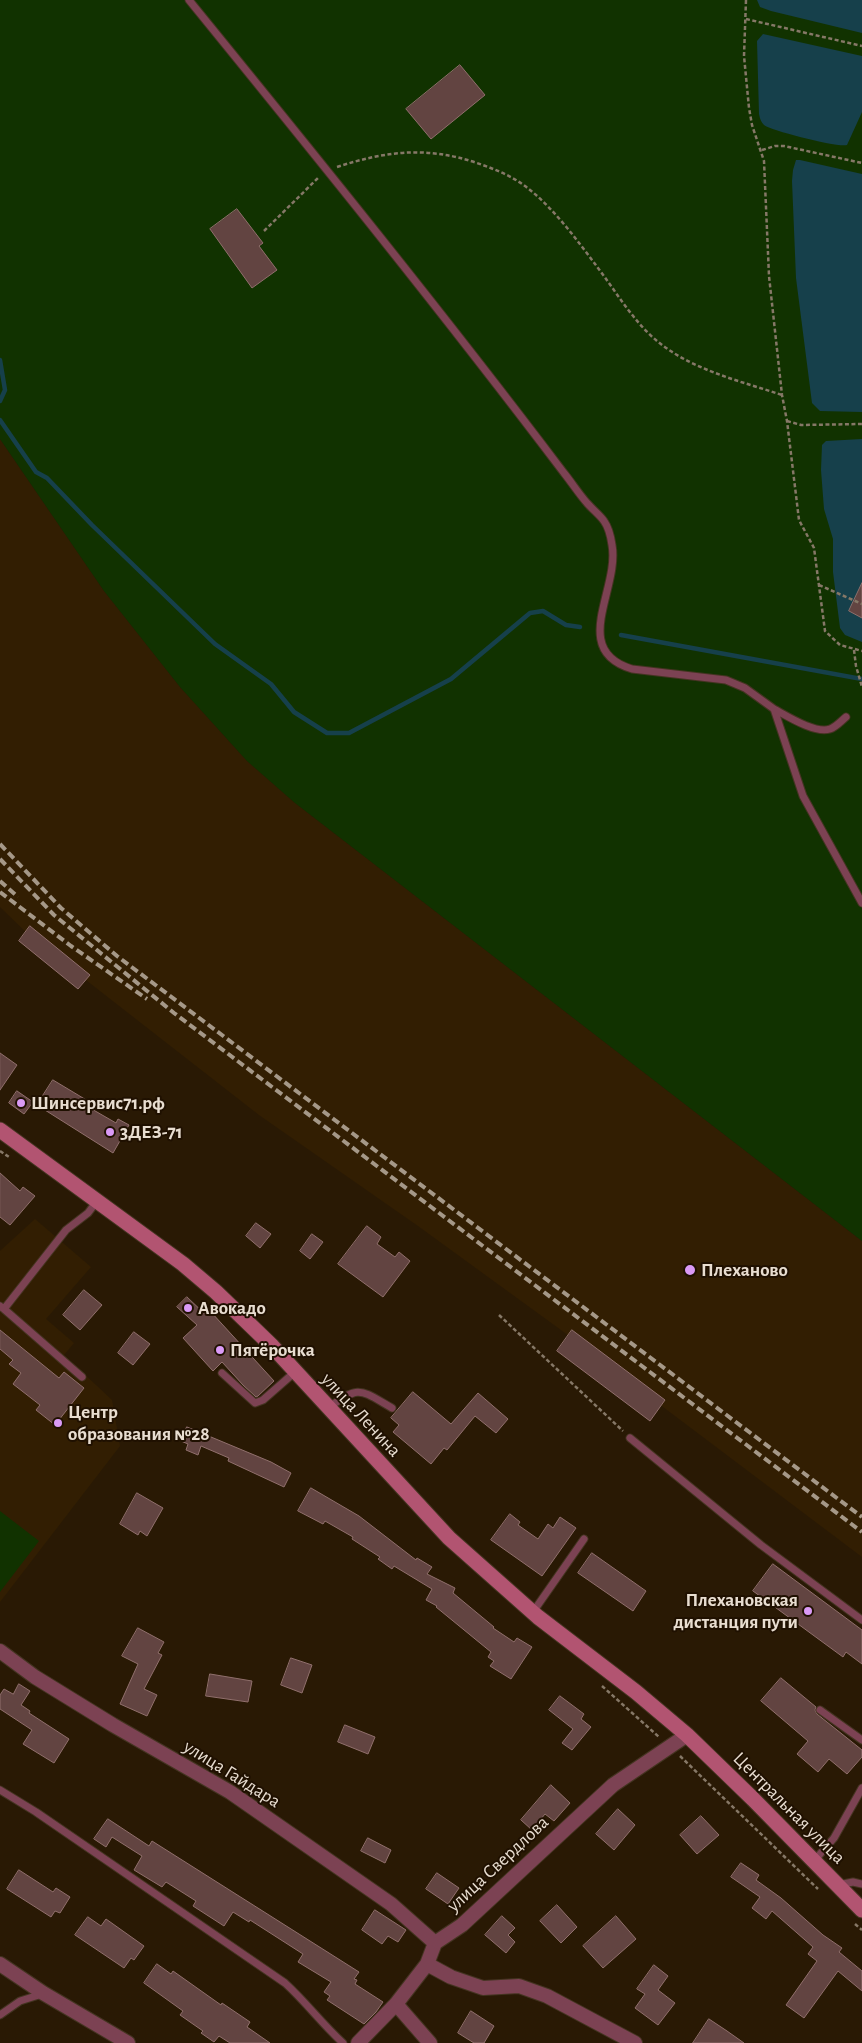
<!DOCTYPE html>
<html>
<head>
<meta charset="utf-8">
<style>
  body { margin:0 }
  canvas { display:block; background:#291904 }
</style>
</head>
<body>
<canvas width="862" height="2043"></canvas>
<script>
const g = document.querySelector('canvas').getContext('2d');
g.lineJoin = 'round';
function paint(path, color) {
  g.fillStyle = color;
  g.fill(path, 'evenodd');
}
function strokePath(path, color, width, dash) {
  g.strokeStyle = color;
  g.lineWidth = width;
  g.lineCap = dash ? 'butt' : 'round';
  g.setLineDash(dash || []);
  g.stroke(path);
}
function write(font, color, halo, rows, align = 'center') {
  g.font = font + ' "Alegreya Sans",sans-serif';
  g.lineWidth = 4;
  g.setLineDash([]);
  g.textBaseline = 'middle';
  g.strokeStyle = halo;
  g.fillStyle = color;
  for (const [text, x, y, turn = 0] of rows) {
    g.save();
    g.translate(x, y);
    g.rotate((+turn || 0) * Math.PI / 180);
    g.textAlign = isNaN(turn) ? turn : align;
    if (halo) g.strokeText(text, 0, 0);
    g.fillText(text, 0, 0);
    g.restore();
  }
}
paint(new Path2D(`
  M0 439 104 591 180 687 247 761 295 803 862 1241V1557L561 1330 418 1226 259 1115 32 938 0 907Z
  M35 1219 91 1267 46 1319 74 1343 64 1355 112 1400 120 1446 0 1602V1251Z`), '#321e02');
paint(new Path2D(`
  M0 0H862V1241L295 803 247 761 180 687 104 591 0 439Z
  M0 1511 39 1541 0 1592Z`), '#113200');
paint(new Path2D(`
  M757 0H862V33L771 11 760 7Z
  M763 34 862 56V112L847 145C839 148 772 131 764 125 761 122 760 119 759 114L757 41Z
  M796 160H800L862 174V412L820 411 812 403 796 278 792 181 793 170Z
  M862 439V642L845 635 840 628 833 572V539L824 509 821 470 822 445 826 441Z`), '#16404b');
strokePath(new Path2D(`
  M0 360 5 390 0 401
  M0 420 36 472 47 478 92 525 215 644 271 684 294 712 327 733H349L451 679 530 613 543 611 566 625 580 627
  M621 635 862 679`), '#16404b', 4.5);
const building = new Path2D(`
  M460 65 485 95 431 139 406 109Z
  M237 209 263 243 259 246 277 270 252 288 210 229Z
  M862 583V618L849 611Z
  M30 926 90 975 78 989 19 941Z
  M0 1053 17 1065 0 1090Z
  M53 1080 93 1104 90 1108 116 1123 118 1119 129 1125 113 1153 37 1105Z
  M17 1091 33 1102 24 1114 9 1103Z
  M0 1173 20 1191 23 1187 35 1196 10 1225 0 1217Z
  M256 1223 271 1234 260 1248 246 1236Z
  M367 1226 381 1237 377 1244 395 1257 399 1252 410 1261 383 1297 338 1264Z
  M312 1234 323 1242 310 1259 300 1251Z
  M84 1290 102 1305 80 1330 63 1315Z
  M187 1297 207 1316 211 1312 274 1381 258 1396 256 1397 243 1385 222 1362 213 1371 183 1338 197 1325 177 1307Z
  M0 1330 59 1378 64 1372 84 1388 55 1425 36 1410 40 1405 13 1384 21 1373 9 1364 13 1360 0 1349Z
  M572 1330 665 1400 650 1421 557 1351Z
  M134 1332 150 1344 133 1365 118 1353Z
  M413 1392 451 1424 478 1393 508 1419 496 1433 475 1416 447 1450 444 1448 431 1464 393 1432 399 1425 391 1418Z
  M187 1427 271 1462 291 1473 284 1487 228 1461 229 1458 201 1446 198 1455 186 1450 188 1444 181 1441Z
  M311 1488 359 1516 416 1560 417 1558 432 1567 427 1574 455 1588 453 1593 494 1627 493 1628 514 1642 517 1638 532 1647 511 1679 490 1666 494 1661 488 1657 491 1652 436 1607 437 1606 426 1600 432 1589 394 1566 392 1569 378 1559 380 1557 352 1539 353 1537 325 1521 323 1524 298 1511Z
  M137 1493 163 1508 147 1536 140 1531 138 1535 120 1524Z
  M510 1514 520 1522 518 1525 538 1539 548 1524 553 1528 560 1517 576 1528 542 1576 491 1540Z
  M592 1553 646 1591 633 1611 578 1573Z
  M773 1564 862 1630V1664L846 1652 843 1657 753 1591Z
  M138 1628 164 1642 158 1653 162 1655 144 1689 157 1695 147 1716 120 1704 138 1664 122 1656Z
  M291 1658 312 1665 302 1693 281 1685Z
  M210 1674 252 1681 248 1702 206 1696Z
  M781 1678 816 1707 815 1710 817 1714 862 1750V1757L847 1774 829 1759 818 1772 797 1754 808 1741 761 1701Z
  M19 1684 30 1691 21 1705 30 1711 29 1713 69 1739 54 1763 23 1744 32 1730 0 1709V1695L4 1689 13 1694Z
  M560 1696 584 1714 581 1719 591 1727 572 1750 562 1743 573 1729 549 1710Z
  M345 1725 375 1737 368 1754 338 1742Z
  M551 1785 570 1803 554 1821 545 1814 532 1830 521 1820Z
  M618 1809 635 1825 614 1850 596 1834Z
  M701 1816 719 1835 697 1854 680 1835Z
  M108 1819 149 1846 152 1841 359 1972 354 1979 357 1980 355 1984 383 2002 376 2012 364 2024 327 2000 330 1996 324 1992 331 1982 298 1962 303 1954 250 1920 249 1922 233 1912 224 1926 193 1906 196 1901 166 1882 162 1887 134 1870 142 1856 112 1837 106 1847 94 1839Z
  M368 1838 391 1850 385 1863 361 1851Z
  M741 1863 759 1875 756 1880 781 1898 823 1935 842 1948 839 1952 862 1971V1991L838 1971 804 2018 786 2005 817 1961 808 1954 813 1947 772 1911 766 1919 752 1908 760 1897 731 1877Z
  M19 1870 53 1892 56 1888 70 1897 60 1913 55 1911 51 1917 7 1889Z
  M437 1873 459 1888 448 1904 426 1889Z
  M557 1905 577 1927 561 1943 540 1921Z
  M375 1910 406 1930 398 1942 388 1936 382 1944 362 1930Z
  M502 1916 515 1928 508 1935 515 1942 506 1953 485 1935Z
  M616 1916 636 1939 603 1968 583 1946Z
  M88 1917 101 1926 106 1919 144 1946 134 1960 131 1958 124 1968 75 1935Z
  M157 1964 171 1974 173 1971 221 2005 222 2003 250 2022 247 2027 270 2043H230L219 2036 214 2042 201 2033 203 2031 180 2015 183 2011 144 1983Z
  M654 1965 668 1976 658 1990 675 2003 658 2025 635 2008 645 1994 637 1989Z
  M471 2011 494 2026 484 2043H474L458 2033Z
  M709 2019 727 2031 744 2043H693Z`);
paint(building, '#624441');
strokePath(building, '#906f6c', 1);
const lane = new Path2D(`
  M189 0C316 156 443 313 564 473 572 483 579 494 587 503 592 509 600 515 604 521 609 528 611 538 612 545 620 589 569 650 632 669L726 680 745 688 774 709 803 796 862 903
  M774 709C787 716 815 734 830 729 836 727 841 721 846 717
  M0 1306 4 1309 66 1230 88 1213 97 1201
  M4 1309 82 1377
  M222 1373 255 1403 263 1400 295 1372
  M328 1408C360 1385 359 1389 392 1408
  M630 1438 761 1545 862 1620
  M533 1612 584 1539
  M820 1710 862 1740
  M0 1790 36 1812 285 1983C306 2002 322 2024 343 2043
  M814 1861 834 1838 862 1788
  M838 1885 853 1882 862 1884
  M0 2015 20 2001 42 1994`);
const street = new Path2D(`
  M0 1651 35 1677 113 1725 230 1792 391 1904 435 1943
  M0 1964 43 1993 128 2043
  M427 1964 451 1977 483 1988 519 1986 547 1996 635 2043
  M396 2004 430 2043
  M358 2043 396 2004 427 1964 435 1943 462 1925 613 1785 687 1735`);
const secondary = new Path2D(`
  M0 1130 183 1264 216 1292 272 1346 449 1538 538 1617 636 1692 687 1735 753 1799 862 1910`);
strokePath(lane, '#443421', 9);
strokePath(street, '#443421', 16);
strokePath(secondary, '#443421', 17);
strokePath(new Path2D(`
  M746 0 744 56 749 108 752 125 764 161 769 276 782 395 787 421 799 520 814 548 825 631 840 645 862 651
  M746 19 862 46
  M762 150 775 146H784L862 163
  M337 167C386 151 427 146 477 163 494 169 510 175 525 186 553 207 577 240 598 268 617 293 633 321 657 341 692 370 740 381 782 395
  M264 231 319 177
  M787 421 801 425 862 424
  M819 585 862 604
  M854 650 856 666 862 687
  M0 1151 9 1157
  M499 1315 623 1431
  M602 1686 659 1737
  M680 1756 818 1889
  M855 1924 862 1930`), '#867867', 2.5, [4, 2.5]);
strokePath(lane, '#7c4253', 7);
strokePath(street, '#7c4253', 14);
strokePath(secondary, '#b25471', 15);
strokePath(new Path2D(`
  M0 844 61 908 117 956 862 1517
  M0 859 54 915 174 1013 862 1532
  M0 881 18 897
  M0 892 71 946 147 999`), '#a59888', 4, [8, 4]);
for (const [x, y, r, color] of [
  [21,1103,5,"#da9af6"],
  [110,1132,5,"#da9af6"],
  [690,1270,6,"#da9af6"],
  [188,1308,5,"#da9af6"],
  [220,1350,5,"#da9af6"],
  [58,1423,5,"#da9af6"],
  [808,1611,5,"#da9af6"]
]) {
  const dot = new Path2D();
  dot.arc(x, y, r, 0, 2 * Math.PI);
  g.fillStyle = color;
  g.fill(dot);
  strokePath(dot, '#1f1000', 2);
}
write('bold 19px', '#e8ddd0', '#1f1000', [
  ["Шинсервис71.рф",31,1103],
  ["3ДЕЗ-71",120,1132],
  ["Плеханово",701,1270],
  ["Авокадо",198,1308],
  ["Пятёрочка",230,1350],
  ["Центр",68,1412],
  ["образования №28",68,1434],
  ["Плехановская",798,1600,"right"],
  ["дистанция пути",798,1622,"right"]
], 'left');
write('19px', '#e8ddd0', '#1f1000', [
  ["улица Ленина",361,1415,47],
  ["улица Гайдара",232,1774,32],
  ["Центральная улица",789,1808,45],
  ["улица Свердлова",498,1864,-43]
]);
</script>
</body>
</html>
